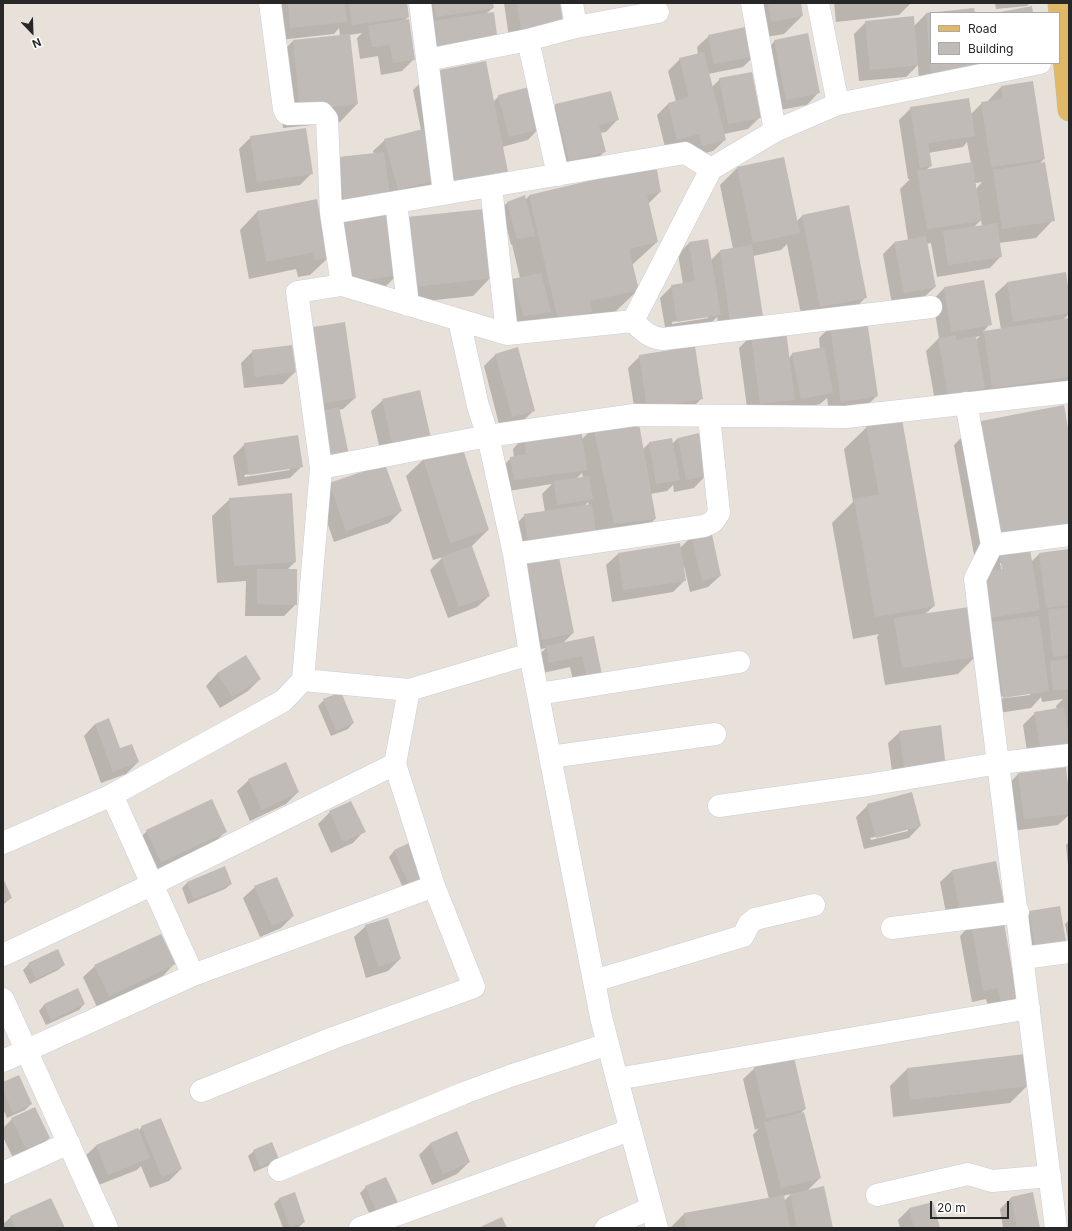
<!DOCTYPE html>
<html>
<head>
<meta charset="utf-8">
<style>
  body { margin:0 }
  #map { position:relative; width:1072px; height:1231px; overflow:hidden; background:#e8e1da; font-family:Inter,sans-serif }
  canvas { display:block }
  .frame { position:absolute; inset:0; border:4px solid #272727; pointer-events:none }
  .legend { position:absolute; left:930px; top:12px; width:130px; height:52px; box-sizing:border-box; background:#fff; border:1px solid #a9a9a9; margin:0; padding:5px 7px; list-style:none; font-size:12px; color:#272727 }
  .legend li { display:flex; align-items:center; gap:8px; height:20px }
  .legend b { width:20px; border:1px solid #a9a9a9 }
  .north { position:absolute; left:12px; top:12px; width:40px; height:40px; -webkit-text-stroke:3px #fff; paint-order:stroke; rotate:157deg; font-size:11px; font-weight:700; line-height:16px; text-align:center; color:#272727 }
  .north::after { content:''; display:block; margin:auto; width:14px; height:18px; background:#272727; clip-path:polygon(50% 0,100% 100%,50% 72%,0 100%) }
  .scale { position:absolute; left:930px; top:1201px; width:79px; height:18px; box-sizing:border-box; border:2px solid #272727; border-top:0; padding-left:5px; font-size:12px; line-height:14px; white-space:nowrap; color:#272727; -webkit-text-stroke:3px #fff; paint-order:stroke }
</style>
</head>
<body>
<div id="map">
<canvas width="1072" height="1231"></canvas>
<div class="frame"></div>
<ul class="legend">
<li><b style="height:5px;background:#e1b866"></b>Road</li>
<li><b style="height:11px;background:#c1bbb7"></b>Building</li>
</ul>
<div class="north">N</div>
<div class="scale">20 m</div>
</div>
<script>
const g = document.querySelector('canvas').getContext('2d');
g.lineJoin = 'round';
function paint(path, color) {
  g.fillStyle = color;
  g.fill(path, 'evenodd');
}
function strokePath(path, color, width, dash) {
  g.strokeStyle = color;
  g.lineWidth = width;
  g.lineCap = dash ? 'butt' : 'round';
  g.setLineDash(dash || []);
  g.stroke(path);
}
paint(new Path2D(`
  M275 3H406L408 17 404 21 414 59 402 71 381 75 378 56 360 59 357 38 362 33 349 35 357 104 340 122 283 128 276 58 293 41 340 36 339 28 334 34 279 40Z
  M421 3H492L493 8 426 62Z
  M504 3H559L510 44Z
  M748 3H800L802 16 784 34 754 39Z
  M834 3H911L899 15 836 22Z
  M995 3H1030L1027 6 996 9Z
  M931 13V63H1032L919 84 918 65 906 77 859 81 854 34 866 22 914 26 926 14Z
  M709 36 755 55 743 67 708 74 712 87 720 79 760 117 748 129 724 134 725 140 713 151 691 157 666 151 657 115 668 104 676 102 668 71 680 59 698 54 697 47Z
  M775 41 818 93 807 105 774 111 763 53Z
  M431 73 493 102 499 96 539 128 528 140 502 147 432 183 423 192 332 214 326 170 374 154 373 151 385 140 421 130 413 90Z
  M1001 87 1044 159 1039 164 1053 220 1036 238 999 243 1001 256 990 268 937 277 931 243 926 244 935 287 923 298 892 304 883 254 894 243 908 240 900 189 910 179H908L899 120 911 108 971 114 982 103H986ZM967 142 971 163 926 170 931 166 928 153 963 147ZM982 182 976 189 975 183ZM981 220 982 226 973 228Z
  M556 105 617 120 606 132 600 133 605 151 593 163 558 172 544 117Z
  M251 137 312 173 300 185 246 193 239 149Z
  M737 168 796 222 802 216 848 206 866 297 849 315 803 324 787 244 781 250 753 256 762 315 719 332 717 317 708 326 666 333 660 298 672 286 683 284 678 254 689 243 710 261 720 251 733 249 720 185ZM708 316V318L672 324V322Z
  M660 192 648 204 657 242 632 265 638 290 615 312 568 334 535 342 531 324 512 327 501 291 512 280 520 278 512 244 511 245 502 208 508 202 525 200 529 196Z
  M316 200 328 258 310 275 298 277 296 269 249 279 240 230 257 212Z
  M345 220 490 278 473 296 398 304 395 277 386 286 342 293 333 231Z
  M1007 283 1069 300V314L1063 320 1069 319V385L936 406 926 351 939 338 933 300 944 288 990 324 983 332 1001 329 995 294ZM980 336 976 340 975 337Z
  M830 327 877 396 865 407 829 413 827 398 820 404 790 411 788 405 782 411 748 415 739 348 751 336 789 358 792 354 820 349 819 338Z
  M295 341 355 398 343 409 339 410 336 466Z
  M253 351 295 372 283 384 244 388 241 363Z
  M496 354 533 411 522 422 500 428 484 366Z
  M640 356 702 398 690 410 637 419 642 450 649 443 672 444 678 438 705 476 694 488 674 492 673 485 667 491 650 494 655 519 637 536 558 555 573 633 562 644 593 637 601 675 575 689 570 667 538 674 535 659 546 648 530 651 513 527 525 515 545 512 542 494 552 484 502 492 499 470 511 458H514L513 449 524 437 582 439 594 427 636 419 628 368ZM582 473 583 478H577ZM588 502 589 506 584 507Z
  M383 400 430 438 382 458 371 411Z
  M976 423 1069 440V535L1029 550 1031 562 1039 554 1069 550V764H1029L1023 725 1035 713 1057 709 1056 706 1063 699 1042 702 1041 697 1031 708 986 715 977 655 958 674 885 685 877 637 879 634 853 639 832 523 853 502 844 449 867 427 934 606 925 614 968 608 975 560 954 445ZM1000 563H1002L1004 574H1002ZM1030 693V695L998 699V697Z
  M245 444 302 466 290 478 238 486 233 456ZM290 468V470L245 477 244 475Z
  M424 459 488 530 471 547 489 596 477 607 448 618 430 570 443 557 433 560 406 476Z
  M330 484 401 511 389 523 334 542 318 496Z
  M230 499 295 562 287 570 296 604 284 616H245L246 581 217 583 212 516Z
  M692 536 720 576 708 587 690 592 684 566H682L685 580 673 592 612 602 606 565 618 554 679 544 680 548Z
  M245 657 260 679 248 691 220 708 206 686 217 674Z
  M324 700 353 723 348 729 331 736 318 706Z
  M95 724 120 749 138 762 126 774 101 783 84 736Z
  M900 732 933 780 894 785 888 743Z
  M1018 774 1067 783 1069 781V815L1058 825 1012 831 1007 786Z
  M249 780 298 792 286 804 250 821 237 791Z
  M868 805 920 826 909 838 864 849 856 817ZM908 829V831L871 840 870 838Z
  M330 812 364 831 353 843 331 853 318 824Z
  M147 831H226L214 843 149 874 135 843Z
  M1069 842V866H1068L1066 845Z
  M411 844 426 879 405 892 389 857 394 851Z
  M952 871 991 914 948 923 940 882Z
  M3 881 11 898 3 905Z
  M188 882 231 884 225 889 188 904 182 888Z
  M255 887 293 916 281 928 260 937 243 898Z
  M1059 907 1025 965 1018 924 1029 912Z
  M1069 920V946L1065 924Z
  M971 924 1016 998 1004 1009 990 1013 986 999 972 1002 960 936Z
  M366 926 400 959 388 971 366 978 354 937Z
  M29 964 64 965 58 970 30 984 23 970Z
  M174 964 163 976 97 1007 83 977 95 966Z
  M78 990 84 1004 79 1010 46 1025 39 1011 44 1005Z
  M755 1068 805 1109 800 1114 820 1178 807 1191 832 1228H670L684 1214 769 1199 753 1135 759 1128 755 1130 743 1079ZM791 1194 784 1201 783 1196Z
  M907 1069 1028 1085 1010 1103 893 1117 890 1086Z
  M3 1083 31 1104 25 1110 7 1118 3 1109Z
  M12 1119 49 1138 37 1150 14 1160 3 1137V1128Z
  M142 1127 181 1169 169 1181 150 1188 141 1166 137 1170 96 1186 84 1157 96 1146 137 1129 138 1131Z
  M271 1143 272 1164 254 1172 248 1156 254 1151Z
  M431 1143 469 1162 457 1174 432 1185 419 1155Z
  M386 1178 373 1222 360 1193 366 1187Z
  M280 1198 304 1222 299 1227 283 1228 274 1204Z
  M1011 1198 1039 1228H1003L1000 1209Z
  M909 1209 939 1228H900L898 1220Z
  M11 1217 64 1228H3V1224Z`), '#0003');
paint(new Path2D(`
  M288 3H345L347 22 290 28Z
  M349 3H407L409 17 352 25Z
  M434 3H493L494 8 436 17Z
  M517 3H560L564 27 522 33Z
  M768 3H801L803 16 771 22Z
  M1032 6 1033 13H1000V12Z
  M974 8 975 13H937V12Z
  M494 12 498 42 438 51 434 21Z
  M931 12V63H980V68L931 72 926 13Z
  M914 16 918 65 870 70 865 21Z
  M409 19 415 60 393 63 390 45 372 47 368 26Z
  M750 26 756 56 714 64 708 35Z
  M808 33 820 93 786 100 774 40Z
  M350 34 358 104 300 111 293 40Z
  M704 52 726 140 702 146 699 134 677 140 668 103 689 97 679 58Z
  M486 61 509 177 453 188 430 72Z
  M752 72 761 118 728 124 719 78Z
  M1033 81 1045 159 991 167 981 102 1003 99 1001 86Z
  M529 87 541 129 509 137 498 95Z
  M611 91 619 120 599 125 606 152 569 161 555 104Z
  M969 98 975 136 928 143 932 166 920 168 910 107Z
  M306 128 313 174 257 182 250 136Z
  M423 129 436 180 398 190 384 139Z
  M384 152 390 196 344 203 338 157Z
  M784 157 800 233 753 243 737 167Z
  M972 162 982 221 927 229 917 171Z
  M1045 162 1055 221 1002 229 993 170Z
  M656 165 661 192 647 195 658 242 629 249 639 290 590 301 592 312 558 320 529 195Z
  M525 195 535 236 517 239 507 202Z
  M317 199 329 258 315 260 314 252 266 262 257 211Z
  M849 205 867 298 820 307 802 215Z
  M484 209 492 278 415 287 407 217Z
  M390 212 398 275 353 282 344 219Z
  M997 223 1002 257 948 265 943 231Z
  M926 236 936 287 904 293 894 242Z
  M708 239 721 315 677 322 671 285 695 281 689 242Z
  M752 245 763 316 730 321 720 250Z
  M1066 272 1069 293V313L1013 322 1007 282Z
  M541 273 551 312 524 316 512 279Z
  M984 280 992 325 951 332 944 287Z
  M1069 318V377L992 388 984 331Z
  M867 320 878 396 841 402 830 326Z
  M345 322 356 398 318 404 307 328Z
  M786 331 795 400 760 404 751 335Z
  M956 335V340L976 336 985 388 948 395 938 338Z
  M292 345 296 372 255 377 252 350Z
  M695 346 703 399 647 408 639 355Z
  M518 347 535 411 512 417 495 354Z
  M824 347 833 393 801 399 792 353Z
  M420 390 431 438 393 447 382 399Z
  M1064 405 1069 434V524L998 538 976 422Z
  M339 407 349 455 329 459 319 411Z
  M638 418 656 519 614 524 593 426Z
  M902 419 935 606 875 617 854 499 879 494 866 426Z
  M581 428 587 470 514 480 510 457 526 454 524 436Z
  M699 433 707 476 686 480 678 438Z
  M298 435 303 467 249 475 244 443Z
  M672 438 680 480 656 484 649 442Z
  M462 446 489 530 450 543 423 458Z
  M385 464 402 511 346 531 329 483Z
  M589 476 593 499 557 505 554 481Z
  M292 493 296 562 234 566 229 498Z
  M592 504 597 540 529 550 524 514Z
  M711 530 721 576 702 581 691 535Z
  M680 543 686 581 623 590 618 553Z
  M472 546 490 596 459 607 441 557Z
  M1030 549 1040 610 989 618 982 572 1002 569 999 553Z
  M1069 549V605L1046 608 1039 553Z
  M558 552 574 633 542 640 525 559Z
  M257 569H297V605L257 604Z
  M969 607 976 657 902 668 894 618Z
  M1069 607V655L1053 657 1048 610Z
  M1039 616 1049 691 1003 698 992 622Z
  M594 636 602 675 587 678 582 656 549 663 546 646Z
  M246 655 261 679 232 697 217 673Z
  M1069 659V689L1053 690 1050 661Z
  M341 692 354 723 336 731 323 699Z
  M1064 707 1069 738V748L1041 753 1034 712Z
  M109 718 120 748 132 744 139 762 113 772 95 724Z
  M941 725 946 768 905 774 899 731Z
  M286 762 299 792 262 810 248 779Z
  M1066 767 1069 795V814L1024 819 1018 773Z
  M912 792 921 826 876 838 867 804Z
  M212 799 227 832 161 862 146 830Z
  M351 801 366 832 343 842 329 811Z
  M411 842 428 880 410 888 394 850Z
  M996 861 1004 903 960 912 952 870Z
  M225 866 232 884 194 899 187 882Z
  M277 877 294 916 272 926 254 886Z
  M3 878 12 898 3 902Z
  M1060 906 1067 948 1036 954 1029 911Z
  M1003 917 1017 998 1001 1001 997 988 983 991 971 923Z
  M388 918 401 959 378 967 365 925Z
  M161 934 176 964 109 996 94 965Z
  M58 949 65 965 36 979 28 963Z
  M78 988 85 1004 51 1020 44 1004Z
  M1025 1054 1029 1086 910 1100 907 1068Z
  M794 1057 806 1109 766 1118 754 1067Z
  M19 1075 32 1104 13 1113 3 1090V1082Z
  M35 1107 50 1138 26 1149 11 1118Z
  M804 1112 821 1178 781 1188 764 1122Z
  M161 1118 182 1169 162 1177 141 1126Z
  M138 1128 150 1158 108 1175 96 1145Z
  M457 1131 470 1162 443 1174 430 1143Z
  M272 1142 279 1159 260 1167 253 1150Z
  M386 1177 400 1207 379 1217 365 1186Z
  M824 1186 833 1228H797L790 1194Z
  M295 1192 305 1222 290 1227 279 1198Z
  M1033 1192 1040 1228H1017L1011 1197Z
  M784 1195 790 1228H686L684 1213Z
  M51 1198 65 1228H16L10 1216Z
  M933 1202 940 1228H914L909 1208Z
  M502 1217 507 1228H478Z`), '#c1bbb7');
const minor = new Path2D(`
  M270 3 284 109 286 113 289 114 322 113 327 119 331 213 342 285
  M420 3 444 193
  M752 3 775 131
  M818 3 838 104
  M576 27 658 12
  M528 40 558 175
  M427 60 528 40 576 27 572 3
  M491 186 507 334
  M396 202 408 305
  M331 213 685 153 711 169
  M633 321 711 169 775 131 838 104 1040 63
  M966 403 992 545 975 579 1056 1228
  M321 468 488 436 478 406 459 320
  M992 545 1069 535
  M514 554 704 526 713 522 719 513 709 416
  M303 680 409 690 530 654
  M538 694 739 662
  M550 757 715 734
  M112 795 193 975
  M719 806 868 785 999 763 1069 755
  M3 843 112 795 283 701 303 680 321 468 297 292 342 285 507 334 633 321C642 330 649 338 663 339L931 307
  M892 928 1018 912
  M3 955 153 884 395 764 409 690
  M1023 958 1069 952
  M594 981 743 936 749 924 755 919 814 905
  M3 999 107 1228
  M3 1061 193 975 434 886
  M617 1079 1029 1008
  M201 1091 333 1038 474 987 434 886 395 764
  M279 1170 464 1093 510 1076 608 1044
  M3 1173 69 1143
  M877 1195 968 1174 992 1181 1050 1176
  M360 1228 630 1130
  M606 1228 651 1208
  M657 1228 617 1079 601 1017 530 654 514 554 488 436 634 415 846 417 1069 392`);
const major = new Path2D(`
  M1059 3 1069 110`);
strokePath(minor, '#c8cdd8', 23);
strokePath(major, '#bebebe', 23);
strokePath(minor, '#fff', 22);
strokePath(major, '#e1b866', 22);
</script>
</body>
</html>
